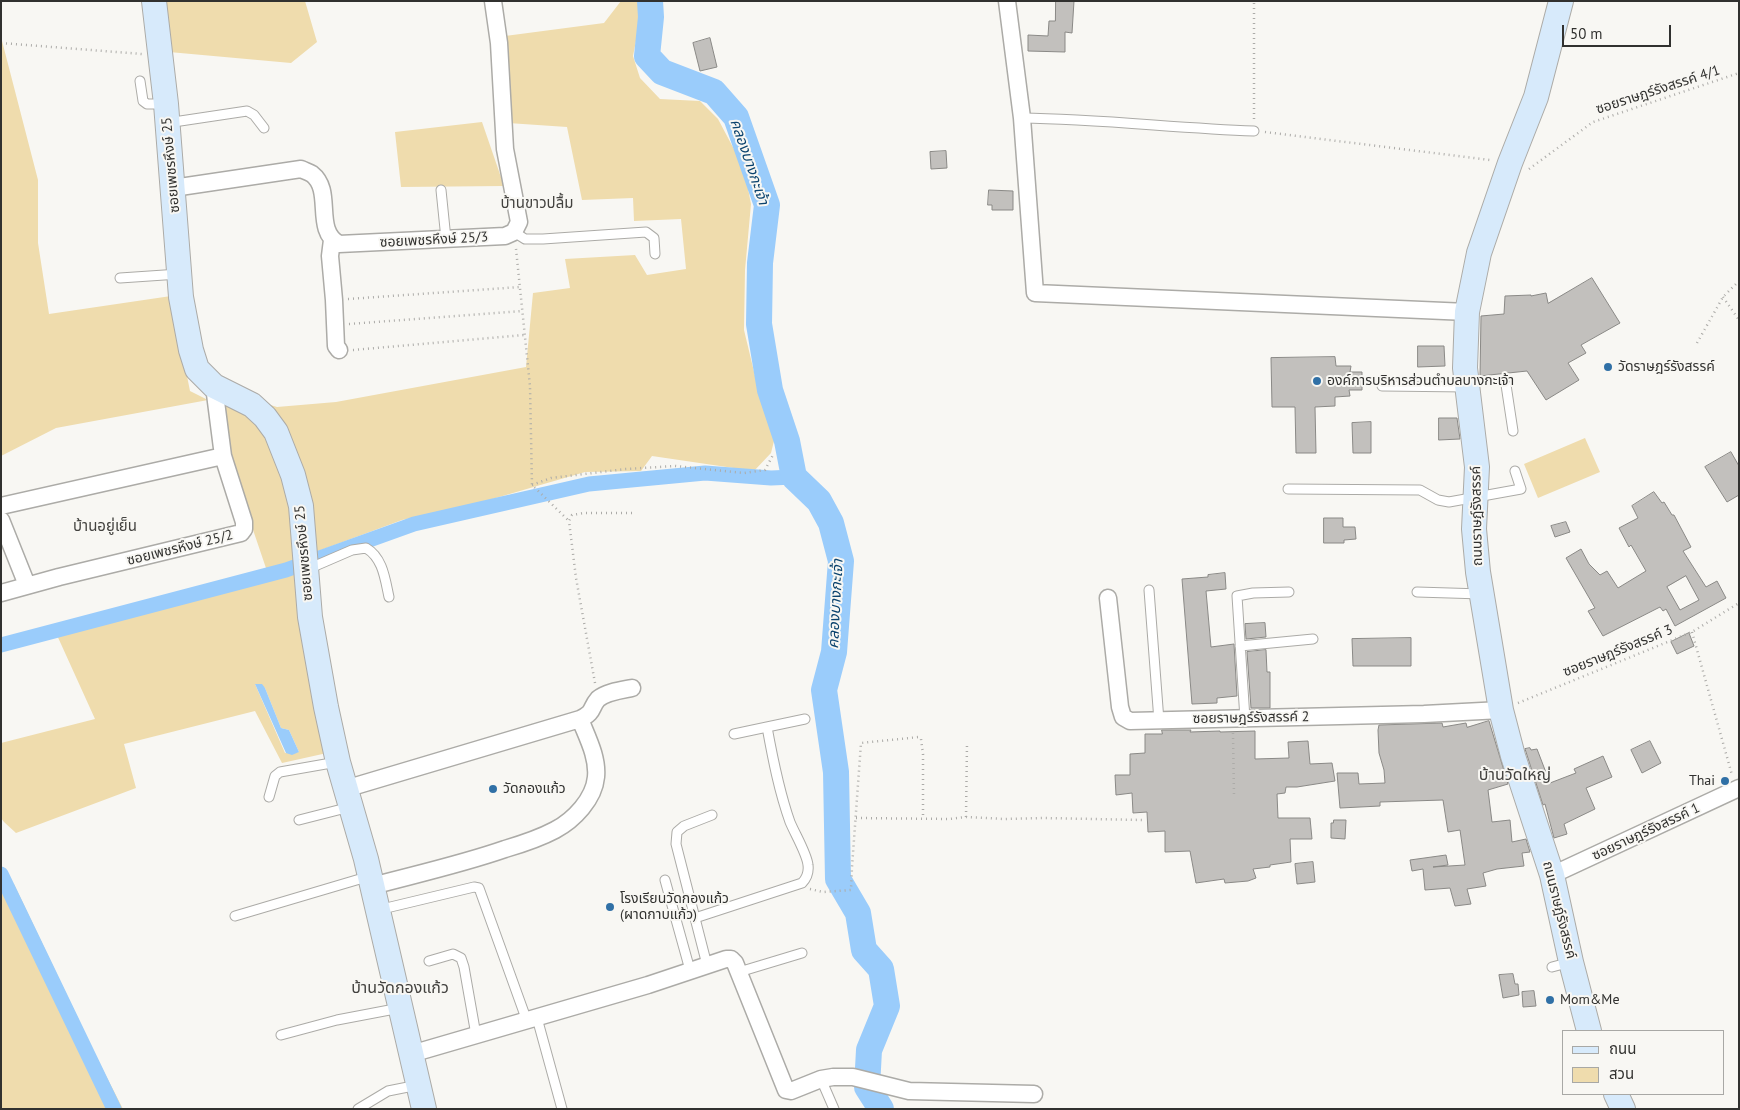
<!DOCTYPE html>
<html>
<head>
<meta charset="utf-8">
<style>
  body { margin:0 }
  #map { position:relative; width:1740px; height:1110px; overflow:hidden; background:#f8f7f3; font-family:"PT Sans","Noto Sans Thai",sans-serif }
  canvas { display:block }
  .frame { position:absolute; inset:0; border:2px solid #31312f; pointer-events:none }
  .legend { position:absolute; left:1562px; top:1030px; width:162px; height:65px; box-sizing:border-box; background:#f8f7f3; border:1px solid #a8a8a5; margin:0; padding:6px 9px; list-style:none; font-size:15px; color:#31312f }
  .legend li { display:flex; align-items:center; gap:10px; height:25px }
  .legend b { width:25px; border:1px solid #a8a8a5 }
  .scale { position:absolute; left:1562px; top:25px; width:109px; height:22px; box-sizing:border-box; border:2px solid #31312f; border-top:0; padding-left:6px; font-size:15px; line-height:18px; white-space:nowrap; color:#31312f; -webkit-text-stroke:4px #f8f7f3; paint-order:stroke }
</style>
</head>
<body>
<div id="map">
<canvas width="1740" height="1110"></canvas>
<div class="frame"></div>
<ul class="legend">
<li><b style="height:6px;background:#d7eafb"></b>ถนน</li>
<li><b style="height:14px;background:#efdcad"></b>สวน</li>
</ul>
<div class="scale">50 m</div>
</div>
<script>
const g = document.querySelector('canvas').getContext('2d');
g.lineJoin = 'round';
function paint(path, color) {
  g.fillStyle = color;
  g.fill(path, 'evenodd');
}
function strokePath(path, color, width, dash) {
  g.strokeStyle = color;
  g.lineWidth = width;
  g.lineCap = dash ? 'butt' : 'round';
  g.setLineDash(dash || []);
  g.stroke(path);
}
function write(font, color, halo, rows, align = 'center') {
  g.font = font + ' "PT Sans","Noto Sans Thai",sans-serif';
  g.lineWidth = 4;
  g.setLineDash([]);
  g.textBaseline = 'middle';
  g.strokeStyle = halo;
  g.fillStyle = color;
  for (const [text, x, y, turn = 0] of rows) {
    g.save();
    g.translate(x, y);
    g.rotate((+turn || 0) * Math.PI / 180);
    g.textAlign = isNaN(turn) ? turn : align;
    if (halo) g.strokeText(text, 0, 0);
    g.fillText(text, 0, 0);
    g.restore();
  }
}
paint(new Path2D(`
  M161 1H305L317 42 291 63 169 52Z
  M621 1H639L640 21 633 56 640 78 660 99 700 101 718 119 744 168 751 204 745 270 744 330 756 380 775 437 771 453 754 471 652 456 641 471 585 472 489 500 402 520 313 553 264 403 277 407 336 402 526 367 533 293 570 288 565 259 635 255 647 275 686 269 681 219 634 221 633 198 582 200 567 127 508 123 505 36 604 23Z
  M1 37 38 180V243L49 314 171 296 190 391 208 400 56 428 1 456Z
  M482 122 504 186 401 187 395 132Z
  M220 403C228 406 238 409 245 414 280 439 291 509 301 549L294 560 268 574 232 468Z
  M1585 438 1600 472 1538 498 1524 464Z
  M296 572 327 753 282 763 255 711 124 744 136 788 16 833 4 822 1 818V743L95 719 56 633ZM255 684 265 688 281 728 289 730 299 752 285 753Z
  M14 884 95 1054 123 1109H1V892Z`), '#efdcad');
paint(new Path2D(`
  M255 684H262L265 688 281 728 289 730 299 752 292 755 286 753Z`), '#9accfb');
strokePath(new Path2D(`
  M1 645 286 570 414 524 589 484 705 473 771 478 794 477
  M1 874 114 1109`), '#9accfb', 15);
strokePath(new Path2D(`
  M650 1 651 17 647 56 662 72 714 92 736 117 767 205 760 263 759 324 770 390 787 441 794 477 819 501 831 523 841 561 834 652 824 690 836 772 838 879 858 913 864 950 881 969 887 1006 869 1050 867 1087 881 1109`), '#9accfb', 26);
const building = new Path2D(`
  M1056 1H1074L1072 33 1065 32V52L1028 51V35L1048 36 1049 21H1055Z
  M710 38 717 67 700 71 693 43Z
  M946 151 947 168 931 169 930 152Z
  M989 190 1013 191V210H992V205H988Z
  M1592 278 1620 323 1581 345 1586 353 1568 363 1579 380 1546 400 1527 371 1480 376 1481 316 1504 314 1505 296 1531 295V296L1546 293 1548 303Z
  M1418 346H1444L1445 366 1418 367Z
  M1335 357 1336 366H1351L1350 372H1362V390H1349L1350 396 1335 397V406L1315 407 1316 453H1296L1295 407H1272L1271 358Z
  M1439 418H1457L1460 439 1439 440Z
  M1371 422V453H1353L1352 423Z
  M1731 452 1739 466V495L1727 502 1705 467Z
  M1654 492 1662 503 1664 502 1672 515H1674L1691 547 1683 551 1706 587 1717 581 1726 598 1675 626 1666 609 1663 611 1660 607 1603 636 1588 611 1595 608 1566 558 1581 549 1589 564 1600 575 1607 571 1618 588 1646 571 1631 545 1629 547 1619 528 1638 518 1632 506ZM1686 576 1699 600 1680 610 1667 587Z
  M1324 518H1343V527H1355L1356 539 1344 540V543H1324Z
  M1566 522 1570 532 1555 537 1551 526Z
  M1225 573 1226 589 1206 591 1211 647 1234 644 1237 696 1217 698V703L1192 704 1182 579 1208 577V575Z
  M1265 623 1266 637 1246 639 1245 624Z
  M1689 633 1694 646 1677 654 1671 642Z
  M1411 638V666H1353L1352 639Z
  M1266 650 1267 672H1270V708H1251L1247 652Z
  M1489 721 1508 784 1488 790 1492 822 1510 820 1512 842 1526 839 1530 852 1522 853 1524 866 1497 869 1483 873 1486 886 1467 889 1471 904 1455 906 1450 888 1425 890 1423 869 1412 871 1410 860 1446 855 1448 865 1433 867 1465 865 1460 830 1448 832 1443 800 1380 802V806L1340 808 1337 773H1358L1359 784 1385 783 1384 770 1379 753 1378 730 1379 725 1442 723 1443 727 1466 723 1467 727Z
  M1162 730H1191L1190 732 1220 731V732L1255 731V759L1289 758 1288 742 1308 741 1310 764 1332 763 1335 781 1297 787H1286L1285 793 1277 794 1278 818H1310L1312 839H1290L1291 862 1270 865V867L1253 869 1256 878 1248 881 1225 883 1224 879 1196 883 1190 851 1165 852V831L1148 832 1147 812 1133 813 1132 793 1116 795 1115 775H1130V754L1145 753V734H1162Z
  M1650 741 1661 763 1642 773 1631 750Z
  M1530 748 1531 750 1537 749 1550 783 1576 773 1574 769 1603 756 1612 777 1586 788 1595 809 1564 824 1567 834 1554 838 1545 804 1543 805 1526 752 1525 749Z
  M1334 820H1346L1345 839 1331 838V823H1333Z
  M1313 862 1315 882 1297 884 1295 864Z
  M1513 974 1515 984H1518L1519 995 1503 998 1499 975Z
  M1534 991 1536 1006 1523 1007 1522 992Z`);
paint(building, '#c2c0bd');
strokePath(building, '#8a8986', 1);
const lane = new Path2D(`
  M140 81 143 101 147 104H165
  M1022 118C1099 119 1176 128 1254 131
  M167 123 247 111 254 115 264 128
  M441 190 446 239
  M514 232 525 239H543L646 232 654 238 655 254
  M120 278 179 274
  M1506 385 1513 431
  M1382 386 1467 387
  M1288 489 1420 490 1438 500 1449 502 1521 489 1515 471
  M308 569 352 550 366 548C383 558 385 579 389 597
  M1149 590 1159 721
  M1417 592 1482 594
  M1240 646 1313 639
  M1245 719 1237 596 1253 593 1289 592
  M734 734 767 727
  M269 797 275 776 280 772 337 762
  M299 820 350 807
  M665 880 690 970
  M378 910 474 887 479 888 527 1021
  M235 916 370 876
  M695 918 802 883C807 878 809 873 808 865 807 854 795 834 790 822 779 791 773 760 767 727L805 719
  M429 961 453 954 461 958 464 967 476 1035
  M707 965 676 844 677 832 684 826 712 815
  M1552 967 1571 962
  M739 972 802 953
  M537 1018 562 1109
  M281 1035 337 1020 400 1008
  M821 1079 834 1109
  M358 1109 388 1091 418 1085`);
const street = new Path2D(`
  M1007 1 1022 118 1035 293 1467 312
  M173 188 301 169C305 171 309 172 312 174 334 191 313 230 339 244L505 236 514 232 519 222 505 149 499 43 493 1
  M332 240 330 256 334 300 336 346 339 350
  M1 506 223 456
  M1 520 27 585
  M1 593 59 577 241 533 244 529V522L223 456 214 386
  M1108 598 1120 707 1123 717 1130 721 1424 714 1501 710
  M345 789 580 719C595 712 590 708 598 699 606 692 622 690 632 688
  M1552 875 1739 788
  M372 886C417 874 462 864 505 849 522 844 540 838 555 830 574 820 594 799 596 777 598 757 587 737 580 719
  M411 1054 648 985 726 959H731L735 963 786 1090 791 1091 821 1079 833 1077H853L909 1091 1034 1094`);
const secondary = new Path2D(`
  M154 1 166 104 181 297 191 350 197 369 214 386 252 405 265 417 276 432 293 475 301 506 310 617 326 707 338 762 366 859 424 1109
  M1561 1 1536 97 1510 163 1479 253 1467 312 1465 368 1477 467 1474 529 1478 572 1501 710 1513 756 1552 875 1571 962 1589 1031
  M1616 1094 1623 1109`);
strokePath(lane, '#acaba7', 11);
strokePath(street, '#acaba7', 19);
strokePath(secondary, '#acaba7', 26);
strokePath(new Path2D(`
  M1 43 142 54
  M1254 119V1
  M1265 132 1490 160
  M1529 169 1593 122 1739 73
  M516 249 530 386 532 485 569 521
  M1723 297 1739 320
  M348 299 520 287
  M349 324 522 311
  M1697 343 1723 297 1739 281
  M353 350 524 335
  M532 485 551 478 626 469 675 466 744 473 765 470 774 453
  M1692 632 1732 775
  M595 683 576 578 569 521 572 515 584 513H632
  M1518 703 1692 632 1739 603
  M1233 733 1234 796
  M966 817 967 743
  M856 818 949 819 966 817 1004 819 1044 818 1142 820
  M810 889 823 892 851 890 852 867 861 743 919 737 921 739 923 754V819`), '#acaba8', 2.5, [1, 4]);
strokePath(lane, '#fff', 9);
strokePath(street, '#fff', 16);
strokePath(secondary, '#d7eafb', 24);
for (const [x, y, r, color] of [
  [1608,367,5,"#3070a6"],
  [1317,381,5,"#3070a6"],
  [1725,781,5,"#3070a6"],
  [493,789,5,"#3070a6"],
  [610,907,5,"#3070a6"],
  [1550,1000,5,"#3070a6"]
]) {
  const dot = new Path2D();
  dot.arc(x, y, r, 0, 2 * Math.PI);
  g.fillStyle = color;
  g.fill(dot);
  strokePath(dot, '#f8f7f3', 2);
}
write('14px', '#31312f', '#f8f7f3', [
  ["ซอยราษฎร์รังสรรค์ 4/1",1658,90,-18],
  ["ซอยเพชรหึงษ์ 25",171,165,-95],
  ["ซอยเพชรหึงษ์ 25/3",434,240,-3],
  ["ถนนราษฎ์รังสรรค์",1477,516,-91],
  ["ซอยเพชรหึงษ์ 25/2",180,548,-14],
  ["ซอยเพชรหึงษ์ 25",304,553,-95],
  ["ซอยราษฎร์รังสรรค์ 3",1618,651,-22],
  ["ซอยราษฎร์รังสรรค์ 2",1251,718,-1],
  ["ซอยราษฎร์รังสรรค์ 1",1646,832,-25],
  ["ถนนราษฎ์รังสรรค์",1559,910,76]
]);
write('14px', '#31312f', '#f8f7f3', [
  ["วัดราษฎร์รังสรรค์",1618,367],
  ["องค์การบริหารส่วนตำบลบางกะเจ้า",1327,381],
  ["Thai",1715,781,"right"],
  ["วัดกองแก้ว",503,789],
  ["โรงเรียนวัดกองแก้ว",620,899],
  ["(ผาดกาบแก้ว)",620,915],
  ["Mom&Me",1560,1000]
], 'left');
write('italic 15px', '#0b436e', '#f8f7f3', [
  ["คลองบางกะเจ้า",749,162,71],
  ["คลองบางกะเจ้า",836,604,-87]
]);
write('15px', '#43423f', '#f8f7f3', [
  ["บ้านขาวปลื้ม",537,204],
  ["บ้านอยู่เย็น",105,527]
]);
write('16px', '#43423f', '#f8f7f3', [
  ["บ้านวัดใหญ่",1515,775],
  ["บ้านวัดกองแก้ว",400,988]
]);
</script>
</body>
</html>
